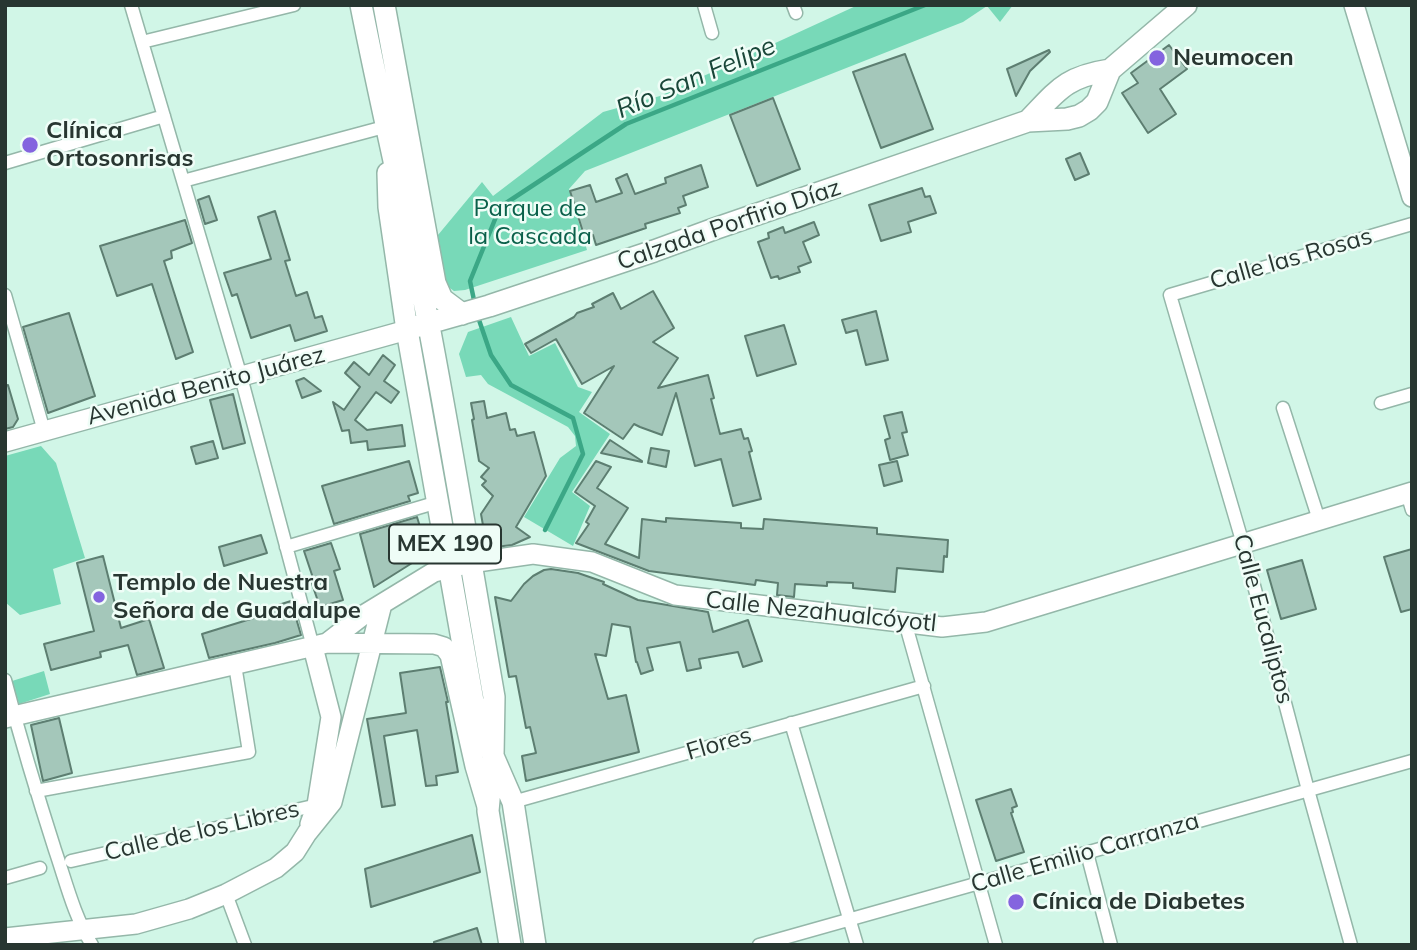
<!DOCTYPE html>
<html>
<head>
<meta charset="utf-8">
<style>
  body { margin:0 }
  #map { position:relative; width:1417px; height:950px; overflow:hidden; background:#d1f6e7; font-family:Mulish,sans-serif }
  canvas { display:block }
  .frame { position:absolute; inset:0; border:7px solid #283631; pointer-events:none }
</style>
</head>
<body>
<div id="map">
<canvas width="1417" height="950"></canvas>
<div class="frame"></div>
</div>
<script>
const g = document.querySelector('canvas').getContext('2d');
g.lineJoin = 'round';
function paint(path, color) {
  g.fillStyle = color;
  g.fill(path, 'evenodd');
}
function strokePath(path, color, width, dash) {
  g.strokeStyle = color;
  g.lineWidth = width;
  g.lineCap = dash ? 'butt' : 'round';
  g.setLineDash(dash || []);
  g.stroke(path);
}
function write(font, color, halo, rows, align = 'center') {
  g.font = font + ' Mulish,sans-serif';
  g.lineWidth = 5;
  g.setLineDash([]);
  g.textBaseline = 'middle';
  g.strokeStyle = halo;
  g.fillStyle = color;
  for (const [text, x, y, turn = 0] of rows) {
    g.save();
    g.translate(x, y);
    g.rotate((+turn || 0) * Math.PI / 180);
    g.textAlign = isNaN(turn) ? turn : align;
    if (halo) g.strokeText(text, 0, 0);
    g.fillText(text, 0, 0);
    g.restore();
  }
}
paint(new Path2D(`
  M858 5H1013L1000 22 987 6 963 22 585 171 569 189 587 250 465 290 454 291 447 286 445 280 438 235 482 182 493 196 603 112 660 96Z
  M511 317 529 356 555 343 578 387 592 392 579 412 610 434 572 492 590 506 573 546 524 517 560 458 576 446 575 436 568 427 488 384 481 375 466 377 459 354 468 332Z
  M41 446 56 463 85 558 53 569 61 604 20 615 5 602V456Z
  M44 671 50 694 19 704 12 681Z`), '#78d9b8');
strokePath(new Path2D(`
  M475 305 470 281 500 207 626 124 925 5
  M478 317 491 355 511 385 573 418 583 454 545 530`), '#3ba786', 4.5);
const building = new Path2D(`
  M1169 45 1187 69 1160 89 1176 114 1148 133 1122 93 1138 83 1131 73Z
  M1049 50 1050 52 1030 71 1016 96 1007 69Z
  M905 54 933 129 881 148 853 72Z
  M773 98 800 169 757 186 730 115Z
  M1080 153 1089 174 1075 180 1066 159Z
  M701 165 708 187 683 196 686 205 678 208 680 213 645 224 646 228 596 245 593 235 589 237 587 231 583 232 570 191 590 185 596 202 622 193 616 179 627 174 635 194 666 183 665 178Z
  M922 188 925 197 930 196 936 213 908 222 911 232 881 241 869 205Z
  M209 196 217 220 205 224 198 200Z
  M275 211 290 260 285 261 296 296 307 292 315 318 322 316 327 331 295 341 290 325 251 338 237 294 232 296 224 273 271 259 258 217Z
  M185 220 192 243 171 251 172 258 164 261 193 352 176 359 152 284 117 296 100 246Z
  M814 222 819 235 803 242 811 262 798 267 800 272 779 279 778 276 771 278 758 242 769 238 768 233 783 227 785 233Z
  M653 291 674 328 653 342 678 358 658 388 708 375 714 398 711 399 720 434 741 429 744 439 748 438 752 451 749 452 761 499 733 506 721 459 695 466 676 393 662 435 640 427 634 424 623 439 584 413 614 366 582 384 556 339 531 353 525 344 574 317 577 313 594 307 592 304 613 293 621 309Z
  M876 311 888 360 866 365 857 330 846 333 842 320Z
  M69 313 95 396 48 413 23 327Z
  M784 325 796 364 757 376 745 336Z
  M383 355 395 365 384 381 399 392 391 403 376 392 355 420 367 430 402 425 405 446 368 450 367 441 351 443 349 430 342 431 333 402 344 410 360 387 345 373 354 362 369 375Z
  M304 378 321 391 302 398 296 381Z
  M8 385 18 419 13 427 5 429V386Z
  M233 394 245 443 223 449 210 400Z
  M484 401 487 418 506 413 510 430 515 429 517 436 534 432 546 476 516 527 530 537 512 545 487 548 481 514 493 496 482 485 486 481 481 477 489 468 479 461 472 420 474 419 471 403Z
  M902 412 907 432 902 433 908 455 890 460 885 440 890 438 884 416Z
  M610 440 642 461V462L601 453Z
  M213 441 218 458 196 464 191 447Z
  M651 448 669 451 666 467 648 463Z
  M409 461 418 493 408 496 410 501 334 524 322 486Z
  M596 461 611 467 597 488 628 508 605 544 639 558 642 519 666 522V518L741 523V528L763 529 764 519 877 528V534L948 540 947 557 944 556 943 572 897 568 895 592 853 588V583L827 582V586L795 584 794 597 777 595 778 583 756 580 755 585 649 571 576 543 589 524 586 522 595 506 575 492Z
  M897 461 902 481 884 486 879 465Z
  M417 517 428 553 374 587 360 534Z
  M261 535 267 553 224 566 219 547Z
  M331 543 340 569 334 571 343 600 320 607 311 581H314L304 551Z
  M1412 549V609L1401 612 1384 557Z
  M103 556 121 628 149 619 164 668 137 675 128 645 100 652 101 657 51 670 44 644 94 631 77 563Z
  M1302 560 1316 609 1281 619 1267 570Z
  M551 569 578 573 604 582 603 584 638 600 708 612 713 632 748 620 762 661 743 667 738 652 699 659 701 668 687 671 680 642 647 648 653 670 641 674 637 662H636L630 627 612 624 606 656 595 654 608 699 626 695 639 752 526 781 522 756 536 753 530 727 526 728 516 676 509 677 495 597 511 601 524 584 533 576 544 570Z
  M291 601 301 635 275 643 209 658 202 634 257 617 256 612Z
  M440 667 448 702H446L458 772 436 776 437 785 426 786 417 730 384 736 395 805 382 807 367 719 406 713 400 673Z
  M59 718 72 773 43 781 31 725Z
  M1011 789 1017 806 1012 808 1013 812 1011 813 1024 852 996 861 976 800Z
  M472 835 480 872 371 907 365 869Z
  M477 928 482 945H434V942Z`);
paint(building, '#a4c7ba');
strokePath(building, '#5d7e71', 2);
const street = new Path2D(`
  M131 5 241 377 313 647
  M704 5 712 33
  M793 5 796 13
  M142 42 294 5
  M5 163 164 116
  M183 181 388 126
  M5 295 44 431
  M1381 403 1412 394
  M1283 408 1319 520
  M1407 493 1412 510
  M286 547 438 502
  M905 622 996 945
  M5 680C20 737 37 794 55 850 66 882 74 916 92 945
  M791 723 857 945
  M36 791 249 752 235 665
  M513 802 924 686
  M1087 853 1111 945
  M71 861 322 804
  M5 878 40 868
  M226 894 245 945
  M759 945 1412 761
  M1351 945 1308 790 1243 544 1170 295 1412 224`);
const secondary = new Path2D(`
  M1354 5 1412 197
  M5 442 407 330
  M327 643 434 644 444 647 450 655 475 766 488 810
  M5 718 327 643 362 616 434 572 470 563 533 554 592 562 675 595 942 627 986 622 1412 492
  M310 824 317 805 331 717 313 647
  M5 938 136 924 189 909 226 894 276 868 295 852 307 833 332 802 382 604`);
const primary = new Path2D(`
  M361 5C382 111 407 215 428 321 452 446 472 572 494 697L493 756 488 811 510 945
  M384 5 435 283 442 299 462 314
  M1028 121C1058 90 1065 77 1110 70
  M388 127 400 93
  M388 173 389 207 407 330 473 701 493 756 513 802 535 945
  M415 327 489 306 654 251 714 229 1028 121 1067 119 1079 116 1089 110 1097 102 1110 70 1186 5`);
strokePath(street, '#94b7a9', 15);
strokePath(secondary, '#94b7a9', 22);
strokePath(primary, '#94b7a9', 24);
strokePath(street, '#fff', 12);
strokePath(secondary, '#fff', 19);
strokePath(primary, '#fff', 21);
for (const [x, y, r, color] of [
  [1157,58,9,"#8464df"],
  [30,145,9,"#8464df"],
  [99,597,7,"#8464df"],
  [1016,902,9,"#8464df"]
]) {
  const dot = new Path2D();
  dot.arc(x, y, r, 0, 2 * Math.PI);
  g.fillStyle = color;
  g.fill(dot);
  strokePath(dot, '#effdf7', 2.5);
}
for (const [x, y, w] of [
  [445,544,112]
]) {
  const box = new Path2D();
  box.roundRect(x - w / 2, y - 19.5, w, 39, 5);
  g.fillStyle = '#effdf7';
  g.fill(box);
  strokePath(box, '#283631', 2);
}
write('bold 23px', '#283631', null, [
  ["MEX 190",445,544]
]);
write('bold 24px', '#283631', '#effdf7', [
  ["Neumocen",1173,58],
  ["Clínica",46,131],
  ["Ortosonrisas",46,159],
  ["Templo de Nuestra",113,583],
  ["Señora de Guadalupe",113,611],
  ["Cínica de Diabetes",1032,902]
], 'left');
write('24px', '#0a604a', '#effdf7', [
  ["Parque de",530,209],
  ["la Cascada",530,237]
]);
write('24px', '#283631', '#effdf7', [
  ["Calzada Porfirio Díaz",729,225,-19],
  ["Calle las Rosas",1291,259,-16],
  ["Avenida Benito Juárez",206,386,-15],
  ["Calle Nezahualcóyotl",821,612,6],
  ["Calle Eucaliptos",1263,619,75],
  ["Flores",719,744,-16],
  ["Calle de los Libres",202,831,-13],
  ["Calle Emilio Carranza",1085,853,-16]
]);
write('italic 26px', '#184638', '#effdf7', [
  ["Río San Felipe",696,78,-23]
]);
</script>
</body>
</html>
